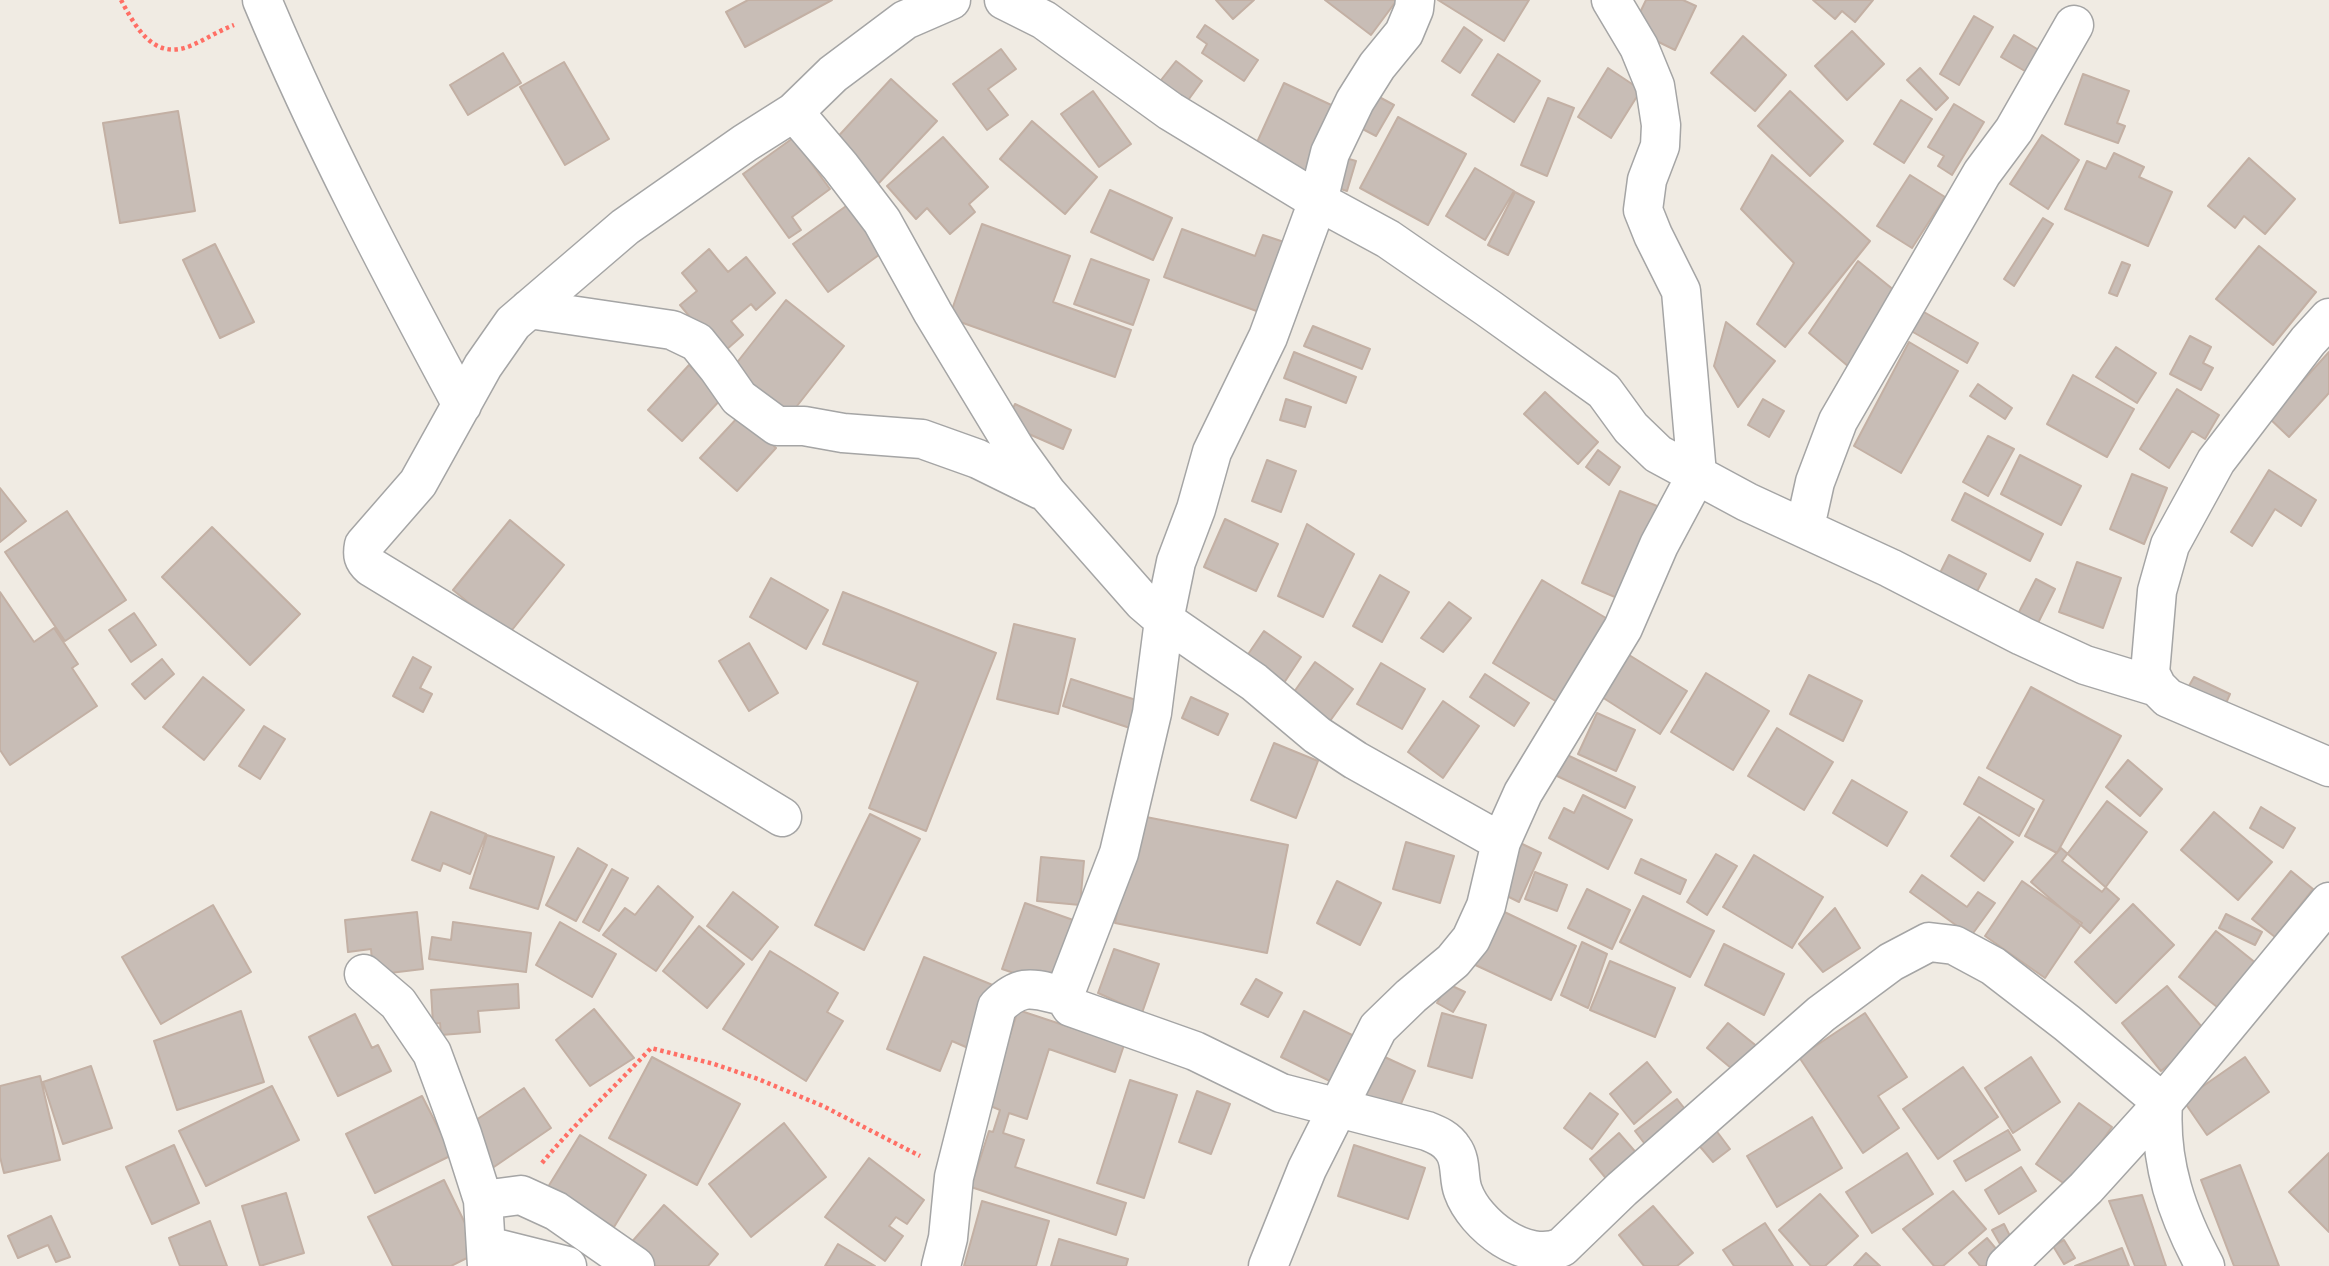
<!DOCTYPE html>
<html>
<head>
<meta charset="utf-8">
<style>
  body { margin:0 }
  canvas { display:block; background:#f0ebe3 }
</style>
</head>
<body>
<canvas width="2329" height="1266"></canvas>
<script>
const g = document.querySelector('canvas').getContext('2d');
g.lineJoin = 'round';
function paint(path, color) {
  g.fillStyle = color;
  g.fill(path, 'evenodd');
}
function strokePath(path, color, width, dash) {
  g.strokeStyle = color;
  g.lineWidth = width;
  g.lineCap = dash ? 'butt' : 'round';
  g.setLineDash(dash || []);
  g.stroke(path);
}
const building = new Path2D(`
  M748 0H832L745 47 726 12Z
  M1216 0H1254L1233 19Z
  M1325 0H1397L1371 35Z
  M1438 0H1529L1504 41Z
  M1646 0H1683L1696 6 1675 50 1632 29Z
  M1813 0H1873L1855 22 1842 11 1835 19Z
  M1974 16 1993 27 1959 85 1940 74Z
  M1205 25 1258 60 1244 81 1202 53 1207 44 1197 37Z
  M1464 27 1482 40 1460 73 1442 61Z
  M1852 31 1884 64 1847 100 1815 66Z
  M2014 35 2047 55 2035 77 2001 57Z
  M1743 36 1786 75 1755 111 1711 73Z
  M1001 49 1016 69 988 89 1008 115 987 130 953 84Z
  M503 53 521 83 468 115 450 85Z
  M1498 54 1540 81 1514 122 1472 95Z
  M1176 61 1202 81 1181 110 1154 89Z
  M564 62 609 139 565 165 520 87Z
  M1608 68 1641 90 1611 138 1578 117Z
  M1920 68 1948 98 1936 110 1907 80Z
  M2083 74 2129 91 2117 123 2125 126 2118 143 2065 124Z
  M891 79 937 121 878 184 833 142Z
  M1284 83 1342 110 1311 178 1253 151Z
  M1093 91 1131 144 1099 167 1061 114Z
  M1790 91 1843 141 1810 176 1758 126Z
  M1370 92 1394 105 1376 136 1353 124Z
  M1548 98 1574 108 1547 176 1521 165Z
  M1901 100 1932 119 1904 163 1874 144Z
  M1954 104 1984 122 1952 175 1938 166 1944 156 1928 147Z
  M178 111 195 211 120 223 103 123Z
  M1398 117 1466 154 1428 225 1360 188Z
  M1032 121 1097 177 1065 214 1000 159Z
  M2042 135 2079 160 2048 209 2010 184Z
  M943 137 988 187 969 204 975 212 950 234 927 208 916 219 887 186Z
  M793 138 830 189 792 217 801 230 789 238 743 174Z
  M2114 153 2144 167 2139 177 2172 192 2148 246 2065 209 2087 161 2106 169Z
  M1335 155 1356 161 1347 191 1326 184Z
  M1772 155 1870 241 1785 347 1757 324 1794 263 1741 209Z
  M2249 158 2295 199 2265 234 2244 216 2235 228 2208 206Z
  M1475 168 1514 191 1485 240 1446 216Z
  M1910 175 1945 197 1912 248 1877 226Z
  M1110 190 1172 218 1153 260 1091 232Z
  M1515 192 1534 202 1508 255 1488 245Z
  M849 204 883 252 828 292 793 244Z
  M2043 218 2053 224 2014 286 2004 279Z
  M982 224 1070 256 1053 302 1131 330 1115 377 949 318Z
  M1182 229 1255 256 1263 235 1287 243 1262 313 1164 277Z
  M215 244 254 322 220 338 183 260Z
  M2259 246 2316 292 2273 345 2216 299Z
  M709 249 728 272 746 257 775 293 756 310 751 304 731 321 743 335 726 350 708 339 680 305 697 291 682 273Z
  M1091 259 1149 280 1133 325 1074 304Z
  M1858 261 1905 299 1849 367 1809 333Z
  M2122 262 2130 265 2117 296 2109 293Z
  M786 300 844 346 786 420 728 374Z
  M1910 304 1978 343 1967 363 1899 324Z
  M1726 322 1775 361 1738 407 1714 366Z
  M1313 326 1370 349 1362 369 1304 346Z
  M2190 336 2211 347 2203 363 2213 368 2201 390 2170 374Z
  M1909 342 1958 371 1901 473 1854 446Z
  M2116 347 2156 373 2137 403 2096 377Z
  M1294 352 1356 377 1346 403 1284 378Z
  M2329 352V393L2289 437 2269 418Z
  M689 365 723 397 682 441 648 410Z
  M2073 375 2134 409 2107 457 2047 424Z
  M1978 384 2012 408 2005 419 1970 396Z
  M2177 389 2219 415 2205 439 2192 431 2169 468 2140 449Z
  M1545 392 1598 442 1578 464 1524 414Z
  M1286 399 1311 407 1305 427 1280 420Z
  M1763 399 1784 411 1769 437 1748 425Z
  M1015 404 1071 430 1063 449 1006 424Z
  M740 415 776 448 737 491 700 458Z
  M1988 436 2014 449 1988 496 1963 482Z
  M1598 450 1620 467 1609 485 1586 467Z
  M2020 455 2081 486 2061 525 2001 494Z
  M1267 460 1296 471 1281 512 1252 501Z
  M2269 470 2316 500 2301 526 2275 509 2252 546 2231 532Z
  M2132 474 2167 488 2144 544 2110 529Z
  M0 488 26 521 0 542Z
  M1620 491 1667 510 1629 603 1582 583Z
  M1965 493 2043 534 2030 561 1952 520Z
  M67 511 126 600 65 641 5 552Z
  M1225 519 1278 544 1256 591 1204 567Z
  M510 520 564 565 508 635 453 590Z
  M1307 524 1354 554 1323 617 1278 596Z
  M212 527 300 614 250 665 162 577Z
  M1949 555 1986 574 1974 597 1937 579Z
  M2077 562 2121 578 2103 628 2059 612Z
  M1380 575 1409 592 1382 642 1353 626Z
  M771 578 828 610 806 649 750 617Z
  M2036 579 2055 589 2038 623 2018 614Z
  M1542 580 1616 624 1567 708 1493 663Z
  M0 592 34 642 54 628 78 664 72 668 97 706 10 765 0 750Z
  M843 592 996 653 926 831 869 808 918 682 823 644Z
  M1449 602 1471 618 1443 652 1421 638Z
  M134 613 156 645 131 662 109 630Z
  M1014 624 1075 639 1058 714 997 699Z
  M1264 631 1301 657 1278 692 1240 666Z
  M749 643 778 693 749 711 719 661Z
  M1621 650 1687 691 1660 734 1594 692Z
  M413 657 431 667 420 688 432 694 423 712 393 696Z
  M162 659 174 674 145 699 132 684Z
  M1315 662 1353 689 1325 728 1287 702Z
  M1381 663 1425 689 1402 729 1357 704Z
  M1706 673 1769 711 1733 770 1671 732Z
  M1485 674 1529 703 1514 726 1470 697Z
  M1809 675 1862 701 1843 741 1790 714Z
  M203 677 244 710 204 760 163 727Z
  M2194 677 2230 694 2219 719 2180 702Z
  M1071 679 1139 701 1130 728 1063 706Z
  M2031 687 2121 736 2057 853 2025 836 2044 800 1987 768Z
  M1191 697 1228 714 1218 735 1182 718Z
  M1443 701 1479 726 1443 778 1408 752Z
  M1597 713 1635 730 1616 771 1578 754Z
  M264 726 285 739 260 779 239 766Z
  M1777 728 1833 762 1804 810 1748 776Z
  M1274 743 1318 761 1296 818 1251 800Z
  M1565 754 1635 787 1625 808 1555 775Z
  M2128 760 2162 789 2140 816 2106 787Z
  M1979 777 2034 809 2019 836 1964 804Z
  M1852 780 1907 812 1887 846 1833 813Z
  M1583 795 1632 820 1608 869 1549 838 1564 808 1574 813Z
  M2107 801 2147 832 2102 892 2062 861Z
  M2261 807 2295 828 2283 848 2250 828Z
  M431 812 486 834 470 874 443 863 440 871 412 860Z
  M2214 812 2272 862 2238 900 2181 850Z
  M870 814 920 839 864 950 815 925Z
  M1136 815 1288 845 1267 953 1115 923Z
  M1979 817 2013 842 1984 881 1951 856Z
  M487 835 554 857 538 909 470 888Z
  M1516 841 1541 853 1519 902 1493 889Z
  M1406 842 1454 856 1440 903 1393 889Z
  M578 848 607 865 576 921 546 905Z
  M2061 848 2119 899 2090 933 2031 882Z
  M1716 854 1737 866 1707 915 1687 902Z
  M1754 855 1823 897 1792 948 1723 907Z
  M1041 857 1084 861 1080 905 1037 901Z
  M1641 859 1686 880 1680 894 1635 873Z
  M612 869 628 878 599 931 583 922Z
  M2291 871 2313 889 2275 937 2252 919Z
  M1535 872 1567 885 1557 911 1525 899Z
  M1922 875 1967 907 1978 892 1995 903 1971 936 1910 892Z
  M1337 881 1381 903 1360 945 1317 923Z
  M2022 881 2082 923 2045 978 1985 936Z
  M658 886 693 917 656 971 603 935 625 908 635 915Z
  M1587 889 1630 910 1612 949 1568 928Z
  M733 892 778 927 752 960 707 926Z
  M1643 896 1714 931 1690 977 1620 942Z
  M1025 903 1076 921 1053 986 1002 969Z
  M2133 904 2174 945 2116 1003 2075 962Z
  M213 905 251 972 161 1024 122 957Z
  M1496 908 1576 946 1551 1000 1471 963Z
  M1835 908 1860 948 1823 972 1799 944Z
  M417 912 423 969 373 975 371 949 348 952 345 920Z
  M2226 914 2262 932 2255 945 2219 928Z
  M453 922 531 933 526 972 429 959 432 937 451 940Z
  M560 922 616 954 592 997 536 965Z
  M699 926 744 964 707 1008 663 971Z
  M2216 931 2262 968 2226 1014 2179 977Z
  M1582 942 1607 954 1588 1008 1561 995Z
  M1724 944 1784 974 1764 1015 1705 985Z
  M1114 949 1159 964 1142 1013 1098 993Z
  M770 951 838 993 827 1012 843 1021 806 1081 723 1029Z
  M924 957 1000 988 975 1051 952 1041 940 1071 887 1049Z
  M1610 961 1675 988 1655 1037 1590 1010Z
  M1256 979 1282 993 1268 1017 1241 1004Z
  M518 984 519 1008 478 1011 480 1032 441 1035 440 1023 433 1024 431 990Z
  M1448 984 1465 992 1453 1012 1437 1003Z
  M2167 986 2207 1033 2161 1071 2122 1023Z
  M594 1009 634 1058 590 1086 556 1040Z
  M1018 1010 1124 1045 1115 1072 1049 1049 1027 1119 1009 1113 1003 1133 1024 1140 1015 1167 1126 1203 1116 1235 971 1187 989 1131 993 1132 1000 1110 988 1105Z
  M241 1011 264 1082 177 1110 154 1041Z
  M1304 1011 1358 1038 1336 1084 1281 1057Z
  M1442 1013 1486 1025 1472 1078 1428 1066Z
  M1865 1013 1907 1077 1878 1096 1899 1128 1863 1153 1799 1057Z
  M355 1014 372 1048 378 1045 391 1071 338 1096 309 1037Z
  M1728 1023 1764 1052 1743 1078 1707 1048Z
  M1376 1053 1415 1071 1397 1113 1358 1095Z
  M652 1057 740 1104 697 1185 609 1138Z
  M2031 1057 2060 1102 2013 1133 1985 1088Z
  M2245 1057 2269 1092 2207 1135 2183 1100Z
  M1647 1062 1671 1092 1634 1124 1610 1094Z
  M91 1066 112 1128 63 1144 43 1082Z
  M1963 1067 1998 1117 1938 1159 1903 1109Z
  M40 1076 60 1160 4 1173 0 1157V1086Z
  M1130 1080 1177 1095 1144 1198 1097 1183Z
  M272 1086 299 1140 206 1186 179 1131Z
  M524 1088 551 1128 491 1169 464 1128Z
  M1197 1091 1230 1104 1211 1154 1179 1142Z
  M1590 1093 1618 1114 1592 1149 1564 1128Z
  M422 1096 452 1155 375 1193 346 1134Z
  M1677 1099 1696 1123 1654 1156 1635 1131Z
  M2079 1103 2112 1127 2069 1187 2036 1164Z
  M1812 1117 1842 1168 1777 1207 1747 1156Z
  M784 1123 826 1177 751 1237 709 1184Z
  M1715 1129 1730 1149 1713 1162 1697 1143Z
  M2008 1130 2020 1150 1966 1181 1954 1161Z
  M1619 1133 1639 1156 1609 1182 1590 1159Z
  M580 1135 646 1175 614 1227 548 1187Z
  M174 1145 199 1203 152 1224 126 1167Z
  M1354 1145 1425 1168 1408 1219 1338 1196Z
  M1907 1153 1933 1194 1872 1233 1846 1192Z
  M2329 1153V1232L2289 1192Z
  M869 1158 924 1200 907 1224 896 1217 889 1226 903 1236 885 1261 825 1217Z
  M2240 1165 2279 1266H2234L2201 1180Z
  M2021 1167 2036 1191 1999 1214 1985 1190Z
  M444 1180 479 1252 451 1266H393L368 1217Z
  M1953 1191 1986 1229 1943 1266H1934L1903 1229Z
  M286 1193 304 1253 260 1266 242 1206Z
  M1820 1194 1858 1236 1825 1266H1811L1779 1230Z
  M2142 1195 2166 1266H2135L2109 1201Z
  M982 1201 1049 1221 1036 1266H964Z
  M664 1205 718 1254 708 1266H655L630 1244Z
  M1653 1206 1693 1253 1677 1266H1644L1619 1235Z
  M51 1216 70 1257 56 1262 48 1245 18 1258 8 1236Z
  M210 1221 227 1266H180L169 1238Z
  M1765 1223 1793 1266H1734L1723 1250Z
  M2004 1224 2011 1238 2000 1244 1992 1230Z
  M1987 1238 2007 1262 2002 1266H1980L1969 1253Z
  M1059 1239 1128 1259 1126 1266H1051Z
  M2064 1240 2075 1258 2064 1264 2053 1246Z
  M838 1244 875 1266H825Z
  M2122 1248 2129 1266H2075Z
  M1866 1253 1880 1266H1854Z`);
paint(building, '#c8bdb6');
strokePath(building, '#c3b0a4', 2);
const street = new Path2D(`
  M262 0C320 139 391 273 462 405
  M1004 0 1044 20 1170 111 1318 201 1388 239 1488 308 1604 391 1631 428 1658 454 1747 502 1890 568 2022 636 2085 665 2157 687
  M1415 0 1414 9 1404 33 1377 66 1355 101 1330 153 1318 201 1268 337 1212 452 1196 509 1176 562 1164 620 1152 713 1119 853 1064 996 1071 1007 1195 1051 1281 1093 1427 1131C1437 1135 1447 1139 1453 1149 1462 1161 1458 1178 1463 1191 1475 1225 1526 1264 1562 1247L1622 1189 1821 1014 1891 962 1929 942 1954 945 1993 966 2067 1023 2163 1103 2086 1188 2006 1266
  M794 112 840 166 882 221 933 313 1016 450 1047 493 1143 602 1164 620 1254 682 1317 735 1355 760 1501 842
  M529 309 672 330 697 342 718 368 739 398 777 426H804L843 433 922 439 978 459 1041 490
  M2329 318 2308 341 2216 461 2170 545 2157 591 2150 673 2157 687 2168 698 2329 767
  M1805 527 1815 482 1838 421 1982 173 2014 130 2074 25
  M782 817 371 567C363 560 362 555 364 545L418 483 483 366 513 323 625 227 745 143 794 112 833 74 905 20 951 0
  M364 974 398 1003 432 1053 462 1134 483 1200 487 1266
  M483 1200 521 1195 556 1211 635 1266
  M487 1246 567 1266
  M941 1266 948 1238 954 1177 997 1007C1022 982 1033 989 1064 996
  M1268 1266 1307 1169 1378 1028 1411 996 1453 961 1471 939 1486 906 1501 842 1523 793 1623 628 1659 545 1697 474 1681 291 1653 235 1643 210 1647 180 1660 146 1661 125 1655 86 1639 47 1611 0
  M2205 1266C2177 1214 2159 1163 2163 1103L2329 902`);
strokePath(street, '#a5a5a5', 41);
strokePath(new Path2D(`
  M121 0C135 26 153 61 190 46 205 40 218 31 234 25
  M542 1163C576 1122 615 1087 651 1048L714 1064 758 1079 823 1106 920 1156`), '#ff6f65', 4.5, [3.5, 3.5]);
strokePath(street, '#fff', 38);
</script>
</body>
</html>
